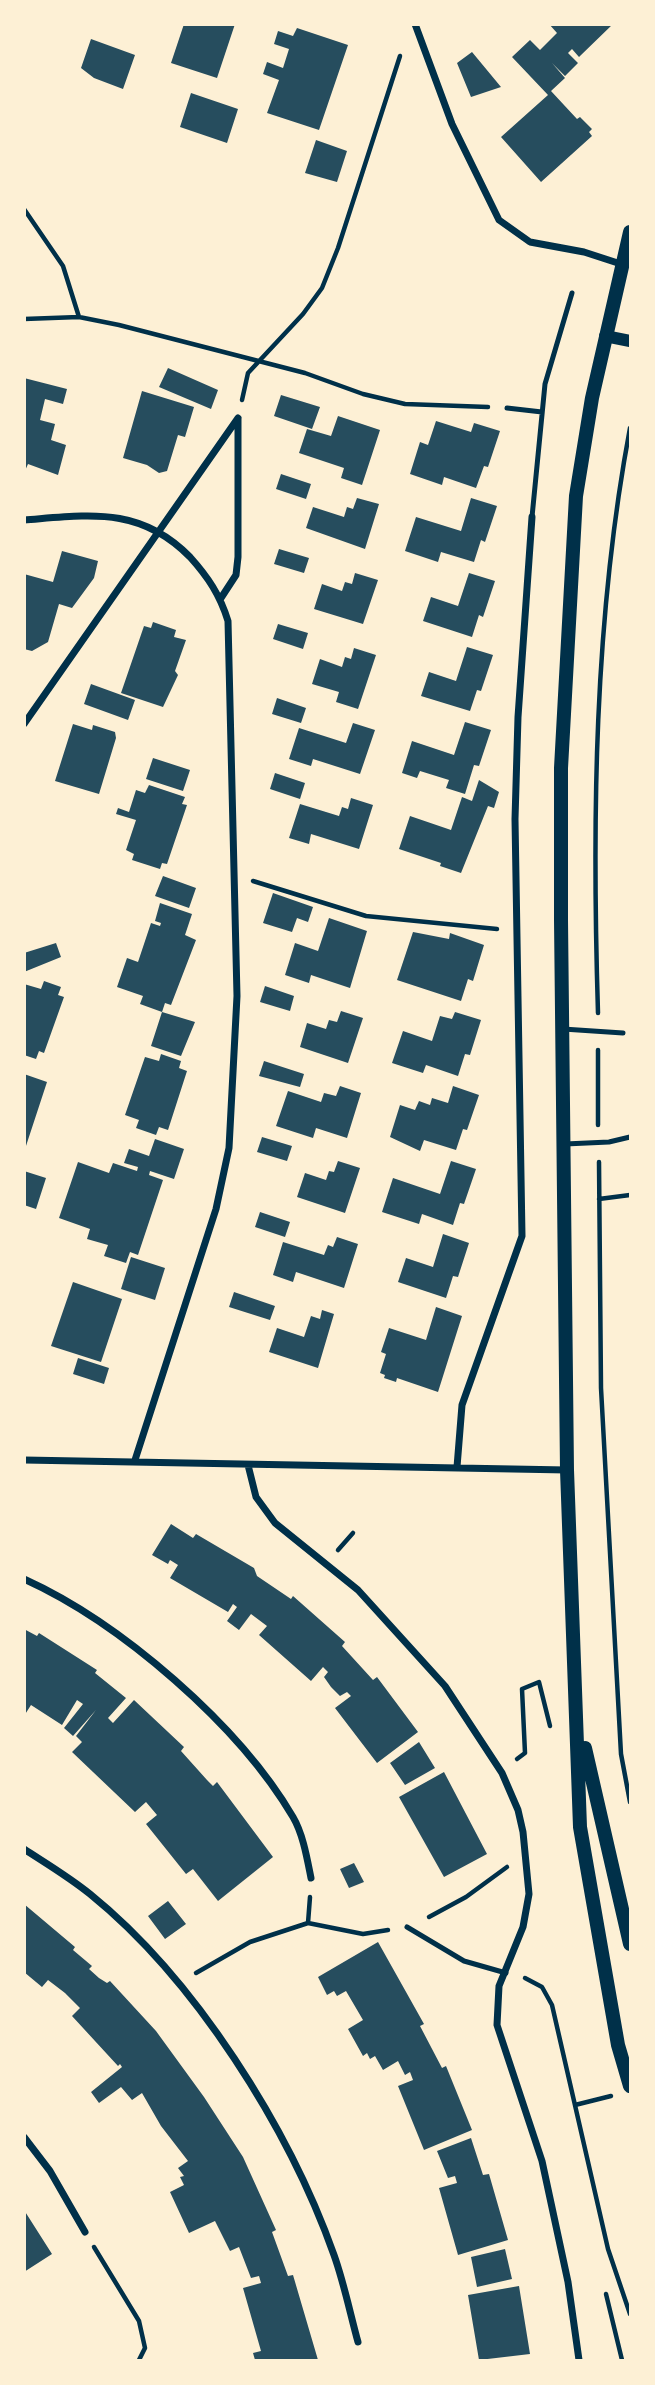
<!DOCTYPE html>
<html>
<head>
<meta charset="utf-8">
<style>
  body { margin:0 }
  #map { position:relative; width:655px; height:2385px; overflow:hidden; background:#fdf0d5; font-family:"Public Sans",sans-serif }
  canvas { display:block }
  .frame { position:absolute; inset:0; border:26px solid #fdf0d5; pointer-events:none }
</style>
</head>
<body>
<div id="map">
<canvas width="655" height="2385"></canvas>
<div class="frame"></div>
</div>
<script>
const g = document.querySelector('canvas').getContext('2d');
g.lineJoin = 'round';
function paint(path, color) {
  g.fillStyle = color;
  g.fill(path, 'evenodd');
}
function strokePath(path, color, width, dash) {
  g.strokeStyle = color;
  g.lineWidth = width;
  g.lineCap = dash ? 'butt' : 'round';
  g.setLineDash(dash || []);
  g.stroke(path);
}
paint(new Path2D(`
  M184 24H235L217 78 171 63Z
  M549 24H613L579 57 572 49 568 53 578 63 565 76 552 63 565 78 551 91 577 119 580 117 592 129 589 132 592 136 541 182 501 137 548 95 512 57 530 40 540 50 557 33Z
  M297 28 348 45 319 130 267 113 279 80 263 74 267 62 283 68 289 49 274 44 278 31 293 36Z
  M91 39 135 55 123 89 94 78 81 68Z
  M472 52 501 87 471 97 457 63Z
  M191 93 238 109 227 143 180 127Z
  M316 140 347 151 337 182 305 173Z
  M168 368 218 390 211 409 159 387Z
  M24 378 67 389 63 404 45 399 40 420 55 424 51 440 66 445 58 475 28 464 24 473Z
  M142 391 194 407 185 437 178 435 167 471 159 473 147 465 123 458Z
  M281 395 320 407 312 429 274 416Z
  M338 416 380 430 362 485 341 478 344 468 299 453 307 429 331 436Z
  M436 421 471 432 474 423 500 431 488 467 484 466 476 488 444 477 442 485 410 474 420 442 428 445Z
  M281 474 311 484 306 499 276 489Z
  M357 498 379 504 365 549 306 528 313 507 344 517 347 507 353 509Z
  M471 498 497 506 485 542 481 540 474 562 441 552 438 562 405 551 416 517 461 531Z
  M279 549 309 558 304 573 274 564Z
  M62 551 98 561 94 578 72 608 59 604 48 642 32 651 24 649V574L53 582Z
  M355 573 378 580 363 624 314 609 322 584 342 591 345 582 352 584Z
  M469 573 495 581 483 617 479 615 472 637 423 621 431 597 458 606Z
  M153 622 176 630 174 637 186 640 175 671 178 675 163 707 121 693 144 626 151 628Z
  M278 624 308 633 303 649 273 639Z
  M467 647 493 655 481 691 477 690 470 711 421 696 429 672 456 681Z
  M354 648 376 655 358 709 336 702 339 692 312 684 320 659 342 667 345 657 351 659Z
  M91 684 135 700 128 720 84 704Z
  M277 698 306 708 301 723 272 714Z
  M465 722 491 730 479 766 474 765 465 794 446 788 449 780 420 771 417 778 402 773 412 741 454 755Z
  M353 723 375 730 360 774 313 759 311 766 289 759 299 728 346 743Z
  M73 724 92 730 93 725 115 732 116 738 99 794 55 781Z
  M153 758 190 770 183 791 146 779Z
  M275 773 305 783 300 799 270 789Z
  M479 780 499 792 494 808 488 806 461 873 440 866 441 863 399 849 410 816 451 830 462 797 472 801Z
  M149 785 185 797 182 804 187 805 167 864 162 863 160 869 132 860 134 854 126 850 136 820 116 814 118 808 129 812 136 790 145 793Z
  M351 798 373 805 359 849 311 834 309 844 289 838 300 804 339 816 342 807 348 809Z
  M163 876 196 888 189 908 155 896Z
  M273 893 313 907 308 922 297 918 292 932 263 923Z
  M160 903 192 914 185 935 196 940 171 1005 165 1003 162 1012 140 1004 143 996 117 987 127 958 138 962 151 923 160 926 161 923 155 921Z
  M329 918 367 931 350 988 311 975 309 983 285 975 295 943 318 951Z
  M413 932 449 939 450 933 484 945 473 981 468 979 461 1001 397 980Z
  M56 943 61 957 24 972V953Z
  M44 981 61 987 58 995 64 997 44 1053 39 1051 36 1059 24 1055V984L41 989Z
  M265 986 294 996 290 1011 260 1002Z
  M341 1011 363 1018 348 1063 300 1047 307 1023 326 1029 329 1020 337 1022Z
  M162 1012 195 1022 181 1056 151 1046Z
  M455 1012 481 1020 470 1055 465 1054 458 1076 426 1065 423 1073 392 1063 403 1031 432 1041 440 1016 452 1019Z
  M161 1054 181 1061 179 1068 187 1071 168 1130 159 1127 156 1135 136 1128 139 1120 125 1115 145 1057 159 1061Z
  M264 1061 304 1074 300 1087 259 1076Z
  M24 1074 47 1082 25 1149H24Z
  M340 1086 361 1093 347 1138 316 1128 313 1138 276 1126 288 1091 321 1102 324 1093 336 1096Z
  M453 1086 479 1095 467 1130 463 1129 456 1150 424 1140 420 1151 390 1137 400 1105 415 1110 419 1101 430 1105 432 1098 448 1103Z
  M262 1137 292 1146 287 1161 257 1152Z
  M155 1139 184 1149 174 1179 150 1171 149 1175 163 1180 138 1255 130 1252 126 1263 104 1256 108 1245 87 1239 90 1229 59 1218 78 1162 109 1173 113 1163 137 1171 138 1167 124 1163 129 1149 149 1156Z
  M338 1161 360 1168 345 1213 297 1197 305 1173 326 1180 329 1171 334 1172Z
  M451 1161 476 1169 464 1204 460 1203 453 1225 422 1214 419 1224 382 1212 393 1178 440 1194Z
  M24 1171 46 1178 36 1209 24 1205Z
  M260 1212 290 1222 285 1237 255 1227Z
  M443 1234 469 1243 458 1277 453 1276 446 1298 398 1282 406 1258 433 1267Z
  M337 1237 358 1244 344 1288 296 1272 293 1282 273 1275 283 1242 324 1255 328 1245 333 1247Z
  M131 1257 165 1268 155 1300 121 1289Z
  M73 1282 122 1299 101 1362 51 1346Z
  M234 1292 275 1306 270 1320 229 1307Z
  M436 1307 462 1316 438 1392 397 1378 396 1382 384 1378 385 1375 380 1373 386 1354 381 1352 389 1328 426 1340Z
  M322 1310 334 1314 318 1368 269 1352 277 1328 304 1337 311 1316 320 1319Z
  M78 1358 109 1368 104 1384 73 1374Z
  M171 1524 193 1538 196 1534 254 1568 257 1576 291 1599 293 1596 345 1642 342 1646 373 1680 377 1677 418 1732 377 1763 335 1708 351 1696 347 1692 340 1696 331 1687 324 1677 328 1672 323 1667 311 1681 259 1635 267 1626 251 1614 239 1630 227 1621 237 1607 233 1604 228 1612 170 1578 178 1565 170 1560 168 1564 152 1555Z
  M24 1629 37 1636 39 1633 97 1670 95 1673 126 1698 108 1718 113 1723 134 1700 184 1747 181 1751 207 1780 213 1786 217 1782 273 1857 218 1901 193 1869 186 1874 146 1824 157 1815 146 1802 135 1812 72 1752 82 1742 76 1736 96 1710 73 1736 64 1728 83 1704 77 1700 62 1725 31 1705 24 1716Z
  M419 1742 435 1768 405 1785 390 1763Z
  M444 1772 487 1854 444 1877 399 1797Z
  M354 1863 364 1882 349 1888 340 1869Z
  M168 1901 186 1924 165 1939 148 1916Z
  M24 1904 75 1947 73 1950 92 1966 89 1969 99 1978 107 1983 110 1981 156 2031 204 2097 243 2157 276 2230 272 2232 288 2276 293 2275 318 2360H255L253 2353 261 2351 243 2288 261 2283 259 2276 251 2278 239 2247 230 2251 215 2221 189 2233 170 2192 184 2185 180 2177 184 2176 178 2168 188 2161 161 2126 142 2093 132 2100 121 2087 99 2103 91 2092 122 2067 120 2064 118 2066 72 2016 80 2008 65 1993 48 1980 42 1987 24 1972Z
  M378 1942 424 2024 420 2026 442 2068 446 2066 472 2130 424 2150 398 2086 413 2080 410 2072 405 2075 398 2061 383 2070 375 2056 370 2059 367 2053 363 2056 348 2029 363 2020 346 1991 337 1996 334 1991 327 1995 318 1977Z
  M471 2138 483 2175 489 2174 508 2240 458 2255 439 2188 457 2183 455 2176 448 2178 437 2151Z
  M24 2210 52 2254 24 2272Z
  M505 2249 512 2279 477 2287 471 2257Z
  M519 2286 530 2354 479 2360 468 2295Z`), '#264d5e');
strokePath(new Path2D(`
  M24 209 63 266 79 317
  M24 319 79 317 119 325 305 373 363 394 405 404 488 407
  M242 400 248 373 303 314 322 288 338 248 400 56
  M253 881 366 916 497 929
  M598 1013C592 820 594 619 630 428
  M598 1125V1050
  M599 1162 601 1388 621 1754 630 1802
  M599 1199 630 1195
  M338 1550 353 1533
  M517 1759 525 1753 522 1689 539 1682 550 1726
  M429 1917 466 1897 507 1867
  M308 1923 310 1897
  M196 1973 250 1942 308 1923 363 1934 388 1930
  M525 1978 542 1987 552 2005 608 2249 630 2314
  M575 2105 611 2096
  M94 2247 139 2321 145 2348 139 2360
  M606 2294 622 2360`), '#003049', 4.5);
strokePath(new Path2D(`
  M507 408 542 412
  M532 517 545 384 572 293
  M563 1029 623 1033
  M565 1144 609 1142 630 1137
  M407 1927 464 1961 506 1973`), '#003049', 5);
strokePath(new Path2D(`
  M415 24 452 124 499 220 530 242 584 252 624 265
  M24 520C90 515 140 506 190 557 208 577 220 595 228 621L237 996 229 1148 216 1209 135 1460
  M221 598 236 575 238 557V419
  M24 724 238 418
  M24 1460 567 1470
  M248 1465 256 1497 275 1523 358 1590 445 1686 502 1773 518 1810 523 1832 529 1894 523 1927 499 1986 497 2025 542 2161 568 2282 579 2360
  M457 1467 462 1405 522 1236 515 819 518 717 532 517
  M24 1579C121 1623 239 1725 293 1817 303 1834 307 1858 311 1878
  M24 1849C47 1864 69 1877 90 1894 195 1979 289 2128 334 2255 344 2283 350 2313 358 2342
  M24 2137 50 2171 85 2232`), '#003049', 7);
strokePath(new Path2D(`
  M605 336 630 341`), '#003049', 12);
strokePath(new Path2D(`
  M630 232 592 398 576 496 561 768V920L567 1470 580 1827 618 2045 630 2086
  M585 1748 630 1944`), '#003049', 14);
</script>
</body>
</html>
